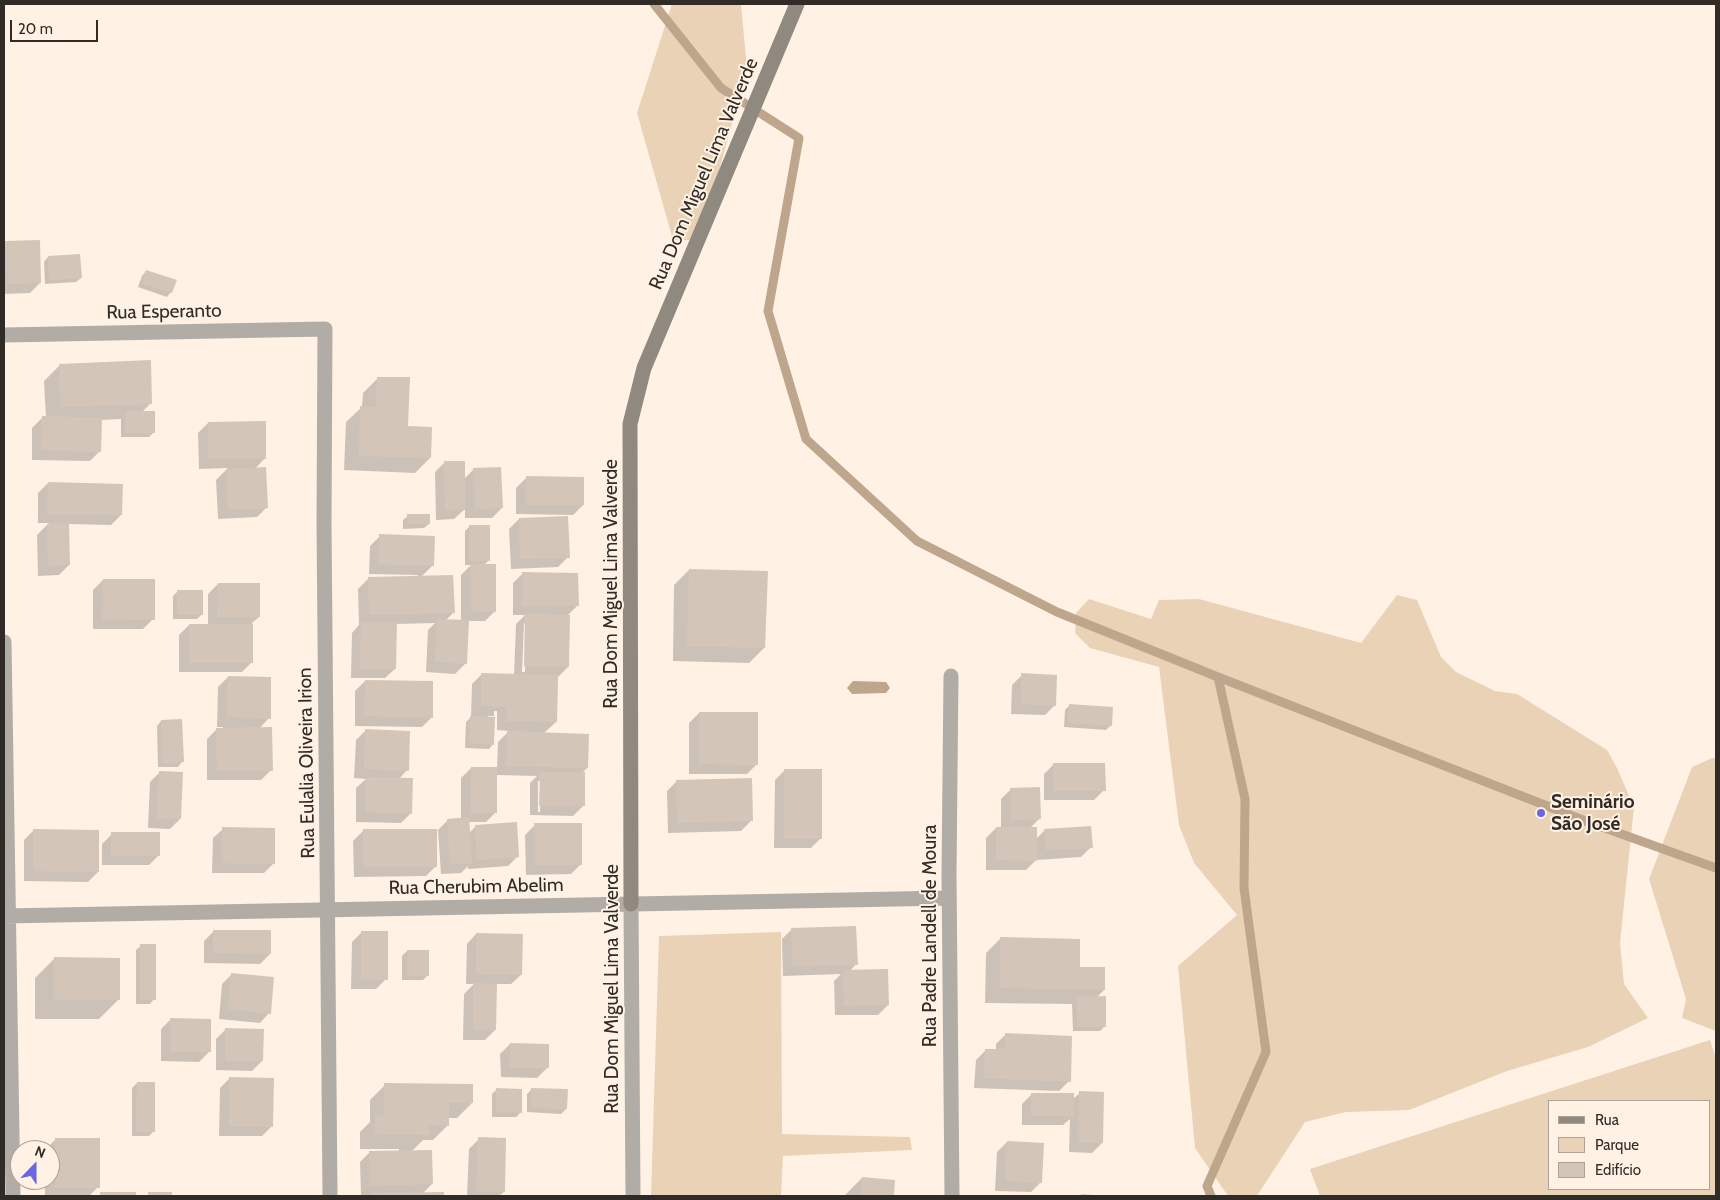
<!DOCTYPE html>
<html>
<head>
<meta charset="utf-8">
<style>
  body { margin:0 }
  #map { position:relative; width:1720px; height:1200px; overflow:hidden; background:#fff2e4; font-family:Cabin,sans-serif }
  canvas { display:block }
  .frame { position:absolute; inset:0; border:5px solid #302b26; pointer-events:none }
  .legend { position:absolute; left:1548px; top:1100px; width:162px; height:90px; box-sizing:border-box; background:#fff2e4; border:1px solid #aca298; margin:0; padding:6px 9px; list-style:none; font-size:15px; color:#302b26 }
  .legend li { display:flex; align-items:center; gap:10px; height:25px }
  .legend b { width:25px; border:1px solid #aca298 }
  .north { position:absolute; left:10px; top:1140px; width:50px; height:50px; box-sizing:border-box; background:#fff2e4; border:1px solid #aca298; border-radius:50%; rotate:22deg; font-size:14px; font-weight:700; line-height:20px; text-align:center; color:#302b26 }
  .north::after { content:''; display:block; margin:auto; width:18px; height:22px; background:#6a67e1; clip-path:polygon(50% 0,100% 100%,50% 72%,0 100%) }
  .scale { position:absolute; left:10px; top:20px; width:88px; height:22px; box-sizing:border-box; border:2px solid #302b26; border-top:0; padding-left:6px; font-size:15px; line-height:18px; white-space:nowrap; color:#302b26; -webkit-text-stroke:4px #fff2e4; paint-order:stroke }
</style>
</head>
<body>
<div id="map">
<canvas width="1720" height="1200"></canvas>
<div class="frame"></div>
<ul class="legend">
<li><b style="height:6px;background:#908980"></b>Rua</li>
<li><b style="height:14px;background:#ead2b7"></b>Parque</li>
<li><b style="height:14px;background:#d3c6b9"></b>Edifício</li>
</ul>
<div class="north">N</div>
<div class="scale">20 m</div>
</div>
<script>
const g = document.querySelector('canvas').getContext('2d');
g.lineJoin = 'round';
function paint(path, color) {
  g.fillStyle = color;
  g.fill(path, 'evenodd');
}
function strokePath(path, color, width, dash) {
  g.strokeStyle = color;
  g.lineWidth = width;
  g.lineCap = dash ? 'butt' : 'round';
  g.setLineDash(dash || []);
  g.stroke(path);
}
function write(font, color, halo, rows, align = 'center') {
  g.font = font + ' Cabin,sans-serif';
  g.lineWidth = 4;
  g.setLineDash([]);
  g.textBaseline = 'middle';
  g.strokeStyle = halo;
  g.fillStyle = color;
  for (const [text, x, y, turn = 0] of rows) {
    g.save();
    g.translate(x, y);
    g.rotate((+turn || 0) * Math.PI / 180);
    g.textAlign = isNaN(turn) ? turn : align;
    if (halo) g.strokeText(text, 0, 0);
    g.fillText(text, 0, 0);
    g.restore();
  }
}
paint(new Path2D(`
  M672 4H741L747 69 704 225 692 240H673L637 113Z
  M1397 595 1417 600 1441 657 1456 672 1495 691 1517 694 1607 750 1617 768 1634 807 1620 943 1624 984 1648 1018 1588 1047 1507 1071 1409 1110 1346 1112 1305 1122 1257 1196H1228L1195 1148 1178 966 1237 915 1194 863 1179 825 1159 667 1090 648 1075 633 1076 613 1089 599 1151 619 1159 600 1199 599 1361 643Z
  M1712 758H1716V1031L1682 1018 1686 999 1649 879 1692 767Z
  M781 932 782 1134 910 1137 912 1150 783 1156 781 1196H651L659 936Z
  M1710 1040 1716 1058V1196H1320L1310 1169ZM1709 1101V1189H1549V1101Z`), '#ead2b7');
paint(new Path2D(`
  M853 681 886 682 890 688 886 693 852 694 847 688Z`), '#bea68c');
paint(new Path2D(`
  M6 242 40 283 30 293 4 294V244Z
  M48 257 81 278 76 282 45 284 44 262Z
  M146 271 171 292 167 297 138 287 142 276Z
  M59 366 151 403 142 412 154 432 149 437H121V419L100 420V451L90 461 32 460V428L42 418H46L44 381Z
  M378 378 407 427 430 458 415 473 344 470 346 422 362 407 363 393Z
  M208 423 265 458 255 469 267 507 257 517 218 519 216 480 228 468 199 469 198 433Z
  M445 462 464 479 473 470 502 508 492 518H465V509L454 519 436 520 435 472Z
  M526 478 583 505 573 515 516 514V488Z
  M48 483 121 515 111 525 68 524 69 565 59 575 38 576 37 535 49 523H38V493Z
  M408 516 429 524 424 528 403 529V520Z
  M519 519 568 557 558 567 511 569 509 529Z
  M470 526 489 560 484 565 495 611 485 621H467L465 664 455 674 426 672 428 630 435 623 396 624 395 669 385 678H351L352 633 359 625 358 589 368 579 418 577V575L369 574 370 546 380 536 433 565 421 577 453 613 445 621H461V575L471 565H465V531Z
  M689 570 764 648 749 663 673 661 674 585Z
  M523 573 577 606 567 616 568 667 558 677 556 722 544 733 587 768 581 774 583 806 573 816 530 815V783L537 776 496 775V812L486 822H468L469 833 475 827 518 856 508 866 468 869V866L461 873 441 874 438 830 448 820 461 819V778L471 768H497L498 742 509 731 497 730V711H494V716H488V718L493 744 489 749 465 748 466 722 471 717 472 684 482 674 514 675 516 624 525 615H513V583ZM524 623H526L525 672H522ZM538 781H541L540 812H538Z
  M103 580 153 619 143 629H93V590Z
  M218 584 259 617 252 623V662L242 672H179V635L189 625H208V594Z
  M177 592 202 614 197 619H173V596Z
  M1022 675 1055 705 1045 715 1011 714 1012 685Z
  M228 677 269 718 259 729 271 770 261 780H207V739L217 729H223V727H217L218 687Z
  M365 681 432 717 422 727 355 726V691Z
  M1069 706 1111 725 1106 730 1064 727 1065 710Z
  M699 713 757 764 747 774H689V723Z
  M161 721 182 762 178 767H158L157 726Z
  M366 730 407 770 399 779 411 813 401 823 356 822V788L366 779 354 778 356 740Z
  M1054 764 1104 790 1094 800H1044V774Z
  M785 770 821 838 811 848H774L775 780Z
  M160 772 180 819 170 829 148 828 150 782Z
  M677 781 751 821 741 831 668 833 667 791Z
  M1011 789 1040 818 1030 828 1036 839 1045 830 1091 847 1081 857 1036 860 1026 870H986V838L996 828H1001V799Z
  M535 825 581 864 571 874 526 875 525 835Z
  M223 829 274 863 264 873H212L213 838Z
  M34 830 98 872 88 882 24 881V840Z
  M363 831 436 866 426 876 354 877 353 841Z
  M112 834 159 855 149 865H102V844Z
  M792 929 856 964 850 971 888 1005 878 1015H835L834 981 841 974 783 976 782 939Z
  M214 931 270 954 260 964 204 963V941Z
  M362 932 386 979 376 989H351L352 942Z
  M476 934 521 975 511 984H496L495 1030 485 1040H463L464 994 474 984H466L467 944Z
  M1001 938 1078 968 1104 990 1096 998 1105 1026 1100 1031H1073L1072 1004 985 1003 986 953Z
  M141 946 154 999 150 1004H136V950Z
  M407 951 428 975 423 980H402V956Z
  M55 958 118 1000 99 1019H35V978Z
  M232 974 269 1013 260 1023 219 1019 222 984Z
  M171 1019 209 1052 199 1062 161 1061V1029Z
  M226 1029 262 1061 252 1071 216 1070V1039Z
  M1006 1034 1069 1081 1059 1091 974 1088 976 1060 986 1050H996V1044Z
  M510 1044 547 1068 537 1078 501 1077 500 1054Z
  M230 1078 272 1126 262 1136H219L220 1088Z
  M137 1083 154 1131 149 1136H132V1088Z
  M385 1085 472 1103 457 1118H448V1125L433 1140H423L412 1151 432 1184 422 1194H442V1196L361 1195 360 1162 370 1152H399V1149H360V1132L370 1122V1100Z
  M497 1089 521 1112 516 1117H492V1094Z
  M532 1089 566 1109 561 1114 527 1112V1094Z
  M1080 1093 1102 1143 1092 1153 1069 1152 1070 1119 1063 1125H1022V1104L1032 1094 1073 1099Z
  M56 1139 98 1187 89 1196H45V1180H50V1150L46 1149Z
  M479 1139 504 1192 499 1196H467L469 1149Z
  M1007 1142 1041 1182 1031 1192 995 1191 997 1152Z
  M862 1178 894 1181 893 1196H844Z`), '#0003');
strokePath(new Path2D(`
  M654 4 721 88 799 138 768 311 806 439 917 541 1057 612 1218 677 1588 822 1716 868
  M1211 1196 1207 1186 1266 1052 1244 888 1245 799 1218 677`), '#bea68c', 9);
paint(new Path2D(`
  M40 240 41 283 7 284 5 241Z
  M80 254 82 278 49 280 48 256Z
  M146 270 177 280 172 293 142 283Z
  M151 360 152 404 60 407 59 364Z
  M377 377H410L408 426 432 427 431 458 359 456 360 406 376 407Z
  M126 411H155V433H125Z
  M42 416 102 418 101 452 41 450Z
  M266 421V459H208V422Z
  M444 461H465V510H445Z
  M266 467 268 508 228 510 226 469Z
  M501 467 503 508 475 509 473 468Z
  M526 476 584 477V505H526Z
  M48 482 123 484 122 515 47 514Z
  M407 514H430V524H407Z
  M568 516 570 558 520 559 519 518Z
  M69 523 70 565 48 566 47 524Z
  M469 525H490V561H469Z
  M379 534 435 536 434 566 378 564Z
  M470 564H496V612L471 611Z
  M689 569 768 571 765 648 687 646Z
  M522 572 578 573 579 606H522Z
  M453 575 455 613 369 615 368 577Z
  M103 579H155V620L102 619Z
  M218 583H260V617H217Z
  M177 590H203V615H177Z
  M525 613 570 615 569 667 524 666Z
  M437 619 469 620 467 664 435 662Z
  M361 622H397L396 669H360Z
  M189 624H253V663H189Z
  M481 673 558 675 557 722 506 721V707L481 706Z
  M1021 673 1057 675 1056 706 1021 704Z
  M228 676 271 677V719L227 717Z
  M365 680 433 681V718L364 716Z
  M1069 704 1113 707 1112 726 1068 723Z
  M699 712H758V765L699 764Z
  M470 716 495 717 494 745 469 743Z
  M182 719 184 762 162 763 161 720Z
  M272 727 273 771H217L216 728Z
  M365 729 410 731 409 771 364 769Z
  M507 731 589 734 588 768 506 766Z
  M1053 763H1105L1106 791H1053Z
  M471 767H497V813H471Z
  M784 769H822V839H784Z
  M159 771 183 772 181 819 157 818Z
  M540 772H585V806H539Z
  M366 777 413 778 412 814 365 812Z
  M752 778 753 821 677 823 676 780Z
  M1040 787 1041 819 1011 820 1010 788Z
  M469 817 472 863 450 864 447 819Z
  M517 822 519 857 477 860 475 825Z
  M534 823H582V865H535Z
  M1091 826 1093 848 1046 850 1044 829Z
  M222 827 275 828V864L222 863Z
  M996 827H1037V861L996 860Z
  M33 829 99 830V872L33 871Z
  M363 829H437V867H363Z
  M111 832H160V856H111Z
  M856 926 858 965 793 966 791 928Z
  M213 930H271V954L213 953Z
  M361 931H388V980L361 979Z
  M476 933 523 934 522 975 476 974Z
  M1000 937 1080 939V967H1105V990L1000 988Z
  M140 944H156V1000H140Z
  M407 950H429V976H407Z
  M54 957 120 958V1000H54Z
  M888 969 889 1005 844 1006 843 970Z
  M231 973 274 977 271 1014 228 1009Z
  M473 983 497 984 496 1030H473Z
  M1106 996V1027H1077V997Z
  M170 1018 211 1019V1052H170Z
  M225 1028 264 1029 263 1061H225Z
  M1005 1033 1072 1036 1071 1082 984 1078 985 1049H1005Z
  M510 1043 549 1044V1068H510Z
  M229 1077 274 1078 273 1127 229 1126Z
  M137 1082H155V1132H136Z
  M384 1083 473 1084V1103H449V1126L429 1125 430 1135 375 1134V1115L384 1116Z
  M496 1088 522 1089V1113L496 1112Z
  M531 1088 568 1089 567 1109 531 1108Z
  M1079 1091 1104 1092 1103 1143H1078Z
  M1031 1093H1074V1116H1031Z
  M478 1137 506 1138 505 1192 476 1191Z
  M55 1138H100V1188H55Z
  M1007 1141 1044 1143 1042 1183 1005 1181Z
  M432 1150 433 1184 370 1186 369 1151Z
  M862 1177 895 1180 894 1196H860Z
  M100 1192H136V1196H100Z
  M148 1192H172V1196H148Z
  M444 1192V1196H372V1193Z
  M1081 1194 1094 1195V1196H1081Z`), '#d3c6b9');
strokePath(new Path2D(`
  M4 335 325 329 324 523 330 1196
  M4 642 13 1196
  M951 676 949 874 952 1196
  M631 904 633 1196
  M4 916 949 898`), '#b1aca6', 15);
strokePath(new Path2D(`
  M631 904 630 424 644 368 797 4`), '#908980', 15);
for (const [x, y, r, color] of [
  [1541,813,5,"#6a67e1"]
]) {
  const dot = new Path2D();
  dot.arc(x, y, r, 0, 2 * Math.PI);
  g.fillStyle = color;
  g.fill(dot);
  strokePath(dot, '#fff2e4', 2);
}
write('19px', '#302b26', '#fff2e4', [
  ["Rua Dom Miguel Lima Valverde",704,174,-67],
  ["Rua Esperanto",164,312,-1],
  ["Rua Dom Miguel Lima Valverde",611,584,-90],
  ["Rua Eulalia Oliveira Irion",307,763,-91],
  ["Rua Cherubim Abelim",476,887,-1],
  ["Rua Padre Landell de Moura",930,936,-90],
  ["Rua Dom Miguel Lima Valverde",612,989,-90]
]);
write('bold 19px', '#302b26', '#fff2e4', [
  ["Seminário",1551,802],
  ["São José",1551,824]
], 'left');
</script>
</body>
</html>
